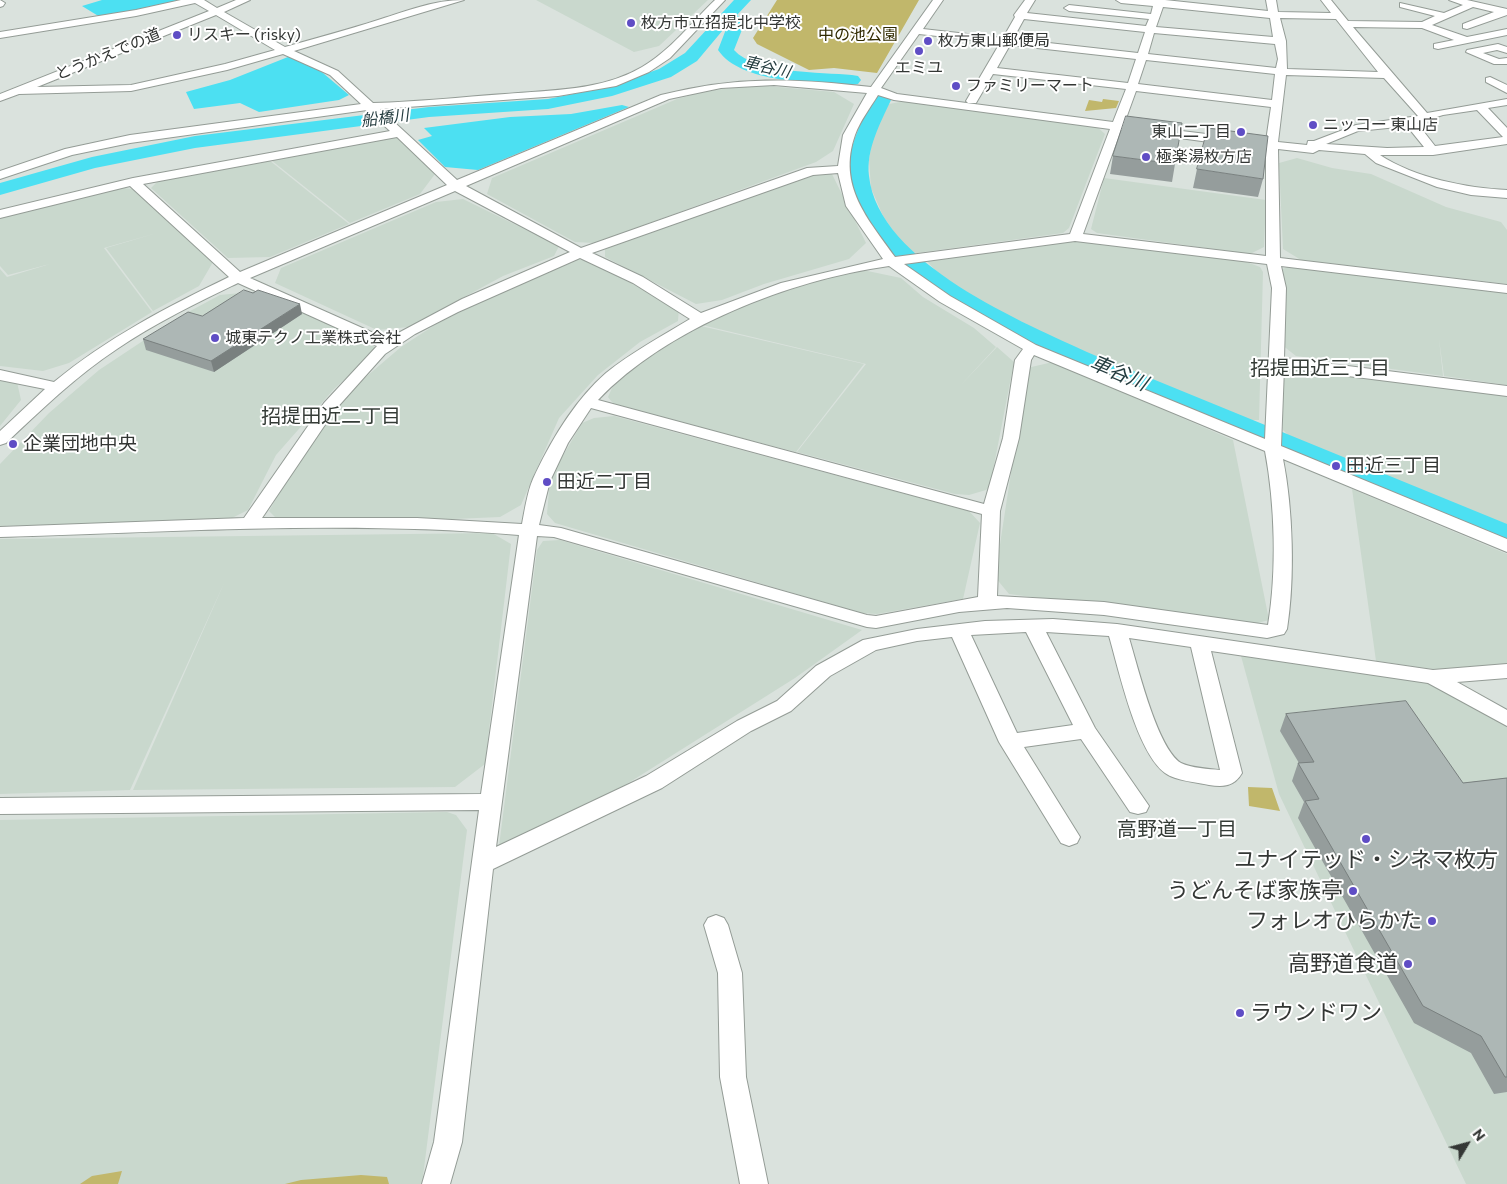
<!DOCTYPE html>
<html>
<head>
<meta charset="utf-8">
<style>
  body { margin:0 }
  #map { position:relative; width:1507px; height:1184px; overflow:hidden; background:#dae2dd; font-family:Commissioner,sans-serif }
  canvas { display:block }
  .north { position:absolute; left:1442px; top:1119px; width:50px; height:50px; -webkit-text-stroke:4px #fff; paint-order:stroke; rotate:53deg; font-size:14px; font-weight:700; line-height:20px; text-align:center; color:#343735 }
  .north::after { content:''; display:block; margin:auto; width:18px; height:22px; background:#343735; clip-path:polygon(50% 0,100% 100%,50% 72%,0 100%) }
</style>
</head>
<body>
<div id="map">
<canvas width="1507" height="1184"></canvas>
<div class="north">N</div>
</div>
<script>
const g = document.querySelector('canvas').getContext('2d');
g.lineJoin = 'round';
function paint(path, color) {
  g.fillStyle = color;
  g.fill(path, 'evenodd');
}
function strokePath(path, color, width, dash) {
  g.strokeStyle = color;
  g.lineWidth = width;
  g.lineCap = dash ? 'butt' : 'round';
  g.setLineDash(dash || []);
  g.stroke(path);
}
function write(font, color, halo, rows, align = 'center') {
  g.font = font + ' Commissioner,"Noto Sans JP",sans-serif';
  g.lineWidth = 4;
  g.setLineDash([]);
  g.textBaseline = 'middle';
  g.strokeStyle = halo;
  g.fillStyle = color;
  for (const [text, x, y, turn = 0] of rows) {
    g.save();
    g.translate(x, y);
    g.rotate((+turn || 0) * Math.PI / 180);
    g.textAlign = isNaN(turn) ? turn : align;
    if (halo) g.strokeText(text, 0, 0);
    g.fillText(text, 0, 0);
    g.restore();
  }
}
paint(new Path2D(`
  M536 0H708L659 46 634 52Z
  M757 85 834 92 854 104 833 151 816 162 595 243 575 242 487 194 492 178 677 99 706 91Z
  M905 101 1096 126 1105 134 1069 228 1063 233 917 253 907 251 883 216 871 188 869 160 873 133 889 104Z
  M397 137 435 174 420 194 350 223 271 160Z
  M1297 158 1332 168 1371 174 1446 207 1501 222 1507 230V284L1301 260 1283 249 1279 163Z
  M269 160 349 224 270 257 228 258 151 188 160 179Z
  M822 172 832 174 866 243 849 259 764 284 722 300 696 304 605 257V249Z
  M1104 178 1266 200 1264 247 1250 254 1097 233 1091 229Z
  M115 187 133 189 177 228 213 262 199 286 153 311 106 248 157 233 104 248 152 312 69 363 43 371 0 366V269L7 277 50 264 8 275 0 266V216Z
  M463 199 559 246 554 256 503 276 409 327 377 330 275 283 281 268 436 202Z
  M1078 240 1241 260 1260 267 1263 272 1259 420H1248L1064 343 995 309 942 278 927 261Z
  M572 259 588 260 679 308 678 321 640 342 598 375 559 418 521 505 500 517 454 519 279 521 269 511 323 418 360 382 401 347 467 304Z
  M1291 266 1507 292V385L1444 376 1439 339 1443 376 1296 356 1282 345 1279 270Z
  M858 269 901 278 923 297 974 328 996 347 960 386 997 347 1014 362 990 486 986 490 969 495 955 494 797 452 866 364 702 325 764 296Z
  M262 291 370 340 376 350 334 389 276 455 248 510 226 521 0 526V464L49 413 99 370 179 317 220 295Z
  M701 326 864 364 796 452 617 406 611 401 608 397 612 388 625 375 666 344Z
  M1053 362 1233 440 1269 620 1250 625 1009 594 995 577 1027 368Z
  M1290 366 1507 396V526L1292 439 1283 430 1281 371Z
  M0 378 17 382 21 400 0 426Z
  M614 416 969 511 980 523 963 599 877 614 861 613 555 523 547 514 550 478 582 423 594 418Z
  M1352 489 1507 554V667L1447 671 1376 661Z
  M492 533 511 544 485 764 455 787 133 790 225 581 130 790 0 794V539Z
  M560 540 862 630 795 678 576 816 499 846 537 550 543 541Z
  M1241 656 1430 682 1507 725V1184H1466L1279 794Z
  M447 812 456 815 467 830 422 1184H0V820Z`), '#c9d8cd');
paint(new Path2D(`
  M777 0H919L877 73 834 68 809 70 757 44 753 38Z
  M1103 99 1119 101 1116 108 1085 111 1089 100 1102 102Z
  M1248 787 1272 788 1280 811 1249 806Z
  M122 1171 118 1184H80L92 1176Z
  M361 1175 387 1177 389 1184H285L301 1180Z`), '#c1b76b');
paint(new Path2D(`
  M102 0H188L100 17 82 6Z
  M293 55 323 73 349 95 339 100 259 112 240 103 194 109 186 92 230 80Z
  M622 105 629 107 478 170 445 167 418 140 432 136 424 128 510 117 571 114Z`), '#4ce0f2');
paint(new Path2D(`
  M734 0H751L737 15 745 22 734 50C755 74 821 72 852 75L858 76 861 80 858 84 852 85C814 82 741 84 718 50L728 24 697 61 671 77 612 96 548 109 429 117 195 148 95 168 0 195V183L92 157 195 136 429 107 548 99 608 87 659 69 685 53Z
  M882 95 888 96 891 100C880 124 866 149 869 176 878 263 1024 323 1094 355L1507 524V543L1077 365C1005 332 855 266 849 175 847 148 861 123 873 100L876 96Z`), '#4ce0f2');
const minor = new Path2D(`
  M0 0 5 3 3 6 0 7Z
  M181 0H204L217 8 236 0H250L224 12 285 47C316 38 347 30 378 20 407 11 433 0 464 0L294 51 338 71 373 103C417 102 461 97 505 94 551 90 601 91 642 67 671 50 691 23 715 0H725L670 58 649 72 616 86 558 96 380 109 457 180 661 95C736 76 795 78 871 87L933 0H943L923 29 1003 38 1015 17 1014 15 1025 0H1035L1027 13 1146 26 1149 19 1069 11 1064 8 1069 5 1151 14 1153 6 1121 3 1116 0H1165L1268 11 1266 0H1276L1278 12 1331 13 1321 0H1331L1348 21 1422 22 1435 16 1400 7V3L1444 13 1463 5 1449 0H1467L1507 9V15L1467 29 1463 28V24L1494 12 1473 7 1432 25 1467 37 1507 29V35L1438 49 1434 48V44L1454 40 1422 28 1353 27 1427 113 1507 99V105L1488 108 1507 128V144L1433 155H1380C1415 178 1467 188 1507 190V198L1471 195 1437 187 1376 163 1365 154 1319 150 1313 153 1278 149 1280 258 1507 285V293L1281 266 1286 288 1284 358 1507 386V396L1284 368 1281 446 1507 539V552L1283 459C1293 509 1295 579 1287 629L1284 634 1267 638 1104 615 1007 608 959 612 876 628 867 627 554 537 537 536 496 847 646 776 737 721 777 701 816 666 863 640 917 629 985 621 1053 619 1117 624 1433 670 1507 664V678L1457 682 1507 710V726L1428 683 1211 651 1242 773C1234 787 1223 787 1209 785 1196 782 1176 781 1165 773 1136 751 1119 670 1109 636L1046 632 1095 728 1149 806 1146 812 1138 814 1130 812 1081 739 1024 747 1080 837 1077 843 1069 846 1061 843 999 742 952 637 917 641 876 650 830 676 791 711 751 731 662 788 493 869 462 1142 450 1184H422L434 1142 479 810 0 814V798L481 794 519 535C346 520 173 532 0 537V527L244 518 324 403 377 346 238 283C197 303 155 323 117 349 76 376 41 410 6 443L0 445V431L45 389 0 380V370L54 382C107 338 167 307 229 277L130 186 0 218V210L133 178 390 131 367 110 130 143 72 155 0 179V171L65 149 130 135 361 104 330 75 283 54 227 70 131 91 19 94 0 101V94L209 11 195 3 136 16 0 38V32L136 10ZM1163 7 1270 18 1273 37 1156 27ZM216 15 275 50 225 64 131 85 37 87ZM1280 18 1336 19 1378 72 1287 69 1286 41ZM1024 19 1145 32 1138 53 1013 39ZM1154 33 1275 44 1278 59 1276 68 1148 54ZM919 34 1000 43 966 101 968 103H976L993 74 1126 89 1113 122 897 94 881 88ZM1010 45 1136 59 1128 83 997 68ZM1146 60 1275 74 1272 100 1138 84ZM1286 75 1384 78 1418 116 1356 125 1314 141H1308L1307 145 1278 142ZM774 85 867 93 843 135 838 166 807 168 581 248 466 186 669 99 721 88ZM1136 91 1271 107 1266 141H1257L1255 144 1257 147 1266 148V256L1083 234 1121 130 1231 145 1237 141 1231 137 1124 124ZM878 95 894 100 1110 129 1070 234 895 257C868 219 837 186 855 135 860 121 870 108 878 95ZM1477 110 1503 137 1435 146 1417 123 1443 115ZM1407 126 1424 147 1387 148 1326 144 1358 131ZM397 137 447 185 240 272 143 184ZM838 173 846 206 883 259 781 283 701 313 643 277 592 253 813 175ZM455 191 570 252 462 299 387 339 250 278ZM1075 241 1267 264 1272 288 1265 439 1036 345 950 296 904 264ZM580 258 633 283 690 319C662 336 632 352 606 373 575 400 550 442 533 479 527 493 525 509 522 524L417 518H262L335 410 385 354 415 334 458 312ZM889 266 940 302 1023 349 1015 360 1003 438 984 504 598 400C668 327 790 280 889 266ZM1034 355 1265 451C1275 504 1277 572 1268 625L1104 602 997 596 1000 511 1019 438 1031 360ZM591 408 982 514 978 597 876 616 867 615 561 528 539 525 550 481 568 443ZM1026 632 1073 725 1017 733 971 635ZM1129 638 1191 647 1220 770C1209 769 1191 768 1181 763 1157 748 1138 667 1129 638Z
  M1498 44 1507 47V53L1497 50 1483 53 1499 59 1507 58V64H1494L1466 52 1467 50Z
  M1490 77 1507 85V93L1486 82V78Z
  M716 915 724 918 728 925 742 973 746 1077 768 1184H740L720 1077 718 973 704 925 708 918Z`);
strokePath(minor, '#949c96', 2);
paint(minor, '#fff');
paint(new Path2D(`
  M1113 156 1175 164 1172 182 1110 174Z
  M1197 169 1263 179 1258 197 1193 188Z
  M302 314 214 372 146 350 143 339Z
  M1286 714 1463 783 1507 778V1092L1494 1094 1471 1053 1414 1023 1298 818 1304 802 1292 781 1298 763H1299L1280 731Z`), '#959d9c');
paint(new Path2D(`
  M300 304 302 314 214 372 211 361Z`), '#79807f');
const building = new Path2D(`
  M1126 116 1182 123 1175 164 1113 156Z
  M1208 128 1268 136 1263 179 1197 169Z
  M244 290 253 293 258 290 300 304 211 361 143 339 188 312 202 316Z
  M1406 701 1463 783 1507 778V1077H1505L1481 1036 1423 1006 1305 801 1319 799 1298 763 1314 762 1286 714Z`);
paint(building, '#adb7b5');
strokePath(building, '#79807f', 1);
for (const [x, y, r, color] of [
  [631,23,5,"#5f4dc5"],
  [177,35,5,"#5f4dc5"],
  [928,41,5,"#5f4dc5"],
  [919,51,5,"#5f4dc5"],
  [956,86,5,"#5f4dc5"],
  [1313,125,5,"#5f4dc5"],
  [1241,132,5,"#5f4dc5"],
  [1146,157,5,"#5f4dc5"],
  [215,338,5,"#5f4dc5"],
  [13,444,5,"#5f4dc5"],
  [1336,466,5,"#5f4dc5"],
  [547,482,5,"#5f4dc5"],
  [1366,839,5,"#5f4dc5"],
  [1353,891,5,"#5f4dc5"],
  [1432,921,5,"#5f4dc5"],
  [1408,964,5,"#5f4dc5"],
  [1240,1013,5,"#5f4dc5"]
]) {
  const dot = new Path2D();
  dot.arc(x, y, r, 0, 2 * Math.PI);
  g.fillStyle = color;
  g.fill(dot);
  strokePath(dot, '#fff', 2);
}
write('16px', '#343735', '#fff', [
  ["枚方市立招提北中学校",641,23],
  ["リスキー (risky)",187,35],
  ["枚方東山郵便局",938,41],
  ["エミユ",919,68,"center"],
  ["ファミリーマート",966,86],
  ["ニッコー 東山店",1323,125],
  ["東山二丁目",1231,132,"right"],
  ["極楽湯枚方店",1156,157],
  ["城東テクノ工業株式会社",225,338]
], 'left');
write('16px', '#312b00', '#fff', [
  ["中の池公園",858,35]
]);
write('16px', '#343735', '#fff', [
  ["とうかえでの道",108,54,-22]
]);
write('italic 16px', '#243c3f', '#fff', [
  ["車谷川",767,67,13],
  ["船橋川",385,118,-7]
]);
write('19px', '#343735', '#fff', [
  ["企業団地中央",23,444],
  ["田近三丁目",1346,466],
  ["田近二丁目",557,482]
], 'left');
write('20px', '#353c37', '#fff', [
  ["招提田近三丁目",1320,368],
  ["招提田近二丁目",331,416],
  ["高野道一丁目",1177,829]
]);
write('italic 20px', '#243c3f', '#fff', [
  ["車谷川",1119,373,23]
]);
write('22px', '#343735', '#fff', [
  ["ユナイテッド・シネマ枚方",1366,860,"center"],
  ["うどんそば家族亭",1343,891],
  ["フォレオひらかた",1422,921],
  ["高野道食道",1398,964],
  ["ラウンドワン",1250,1013,"left"]
], 'right');
</script>
</body>
</html>
